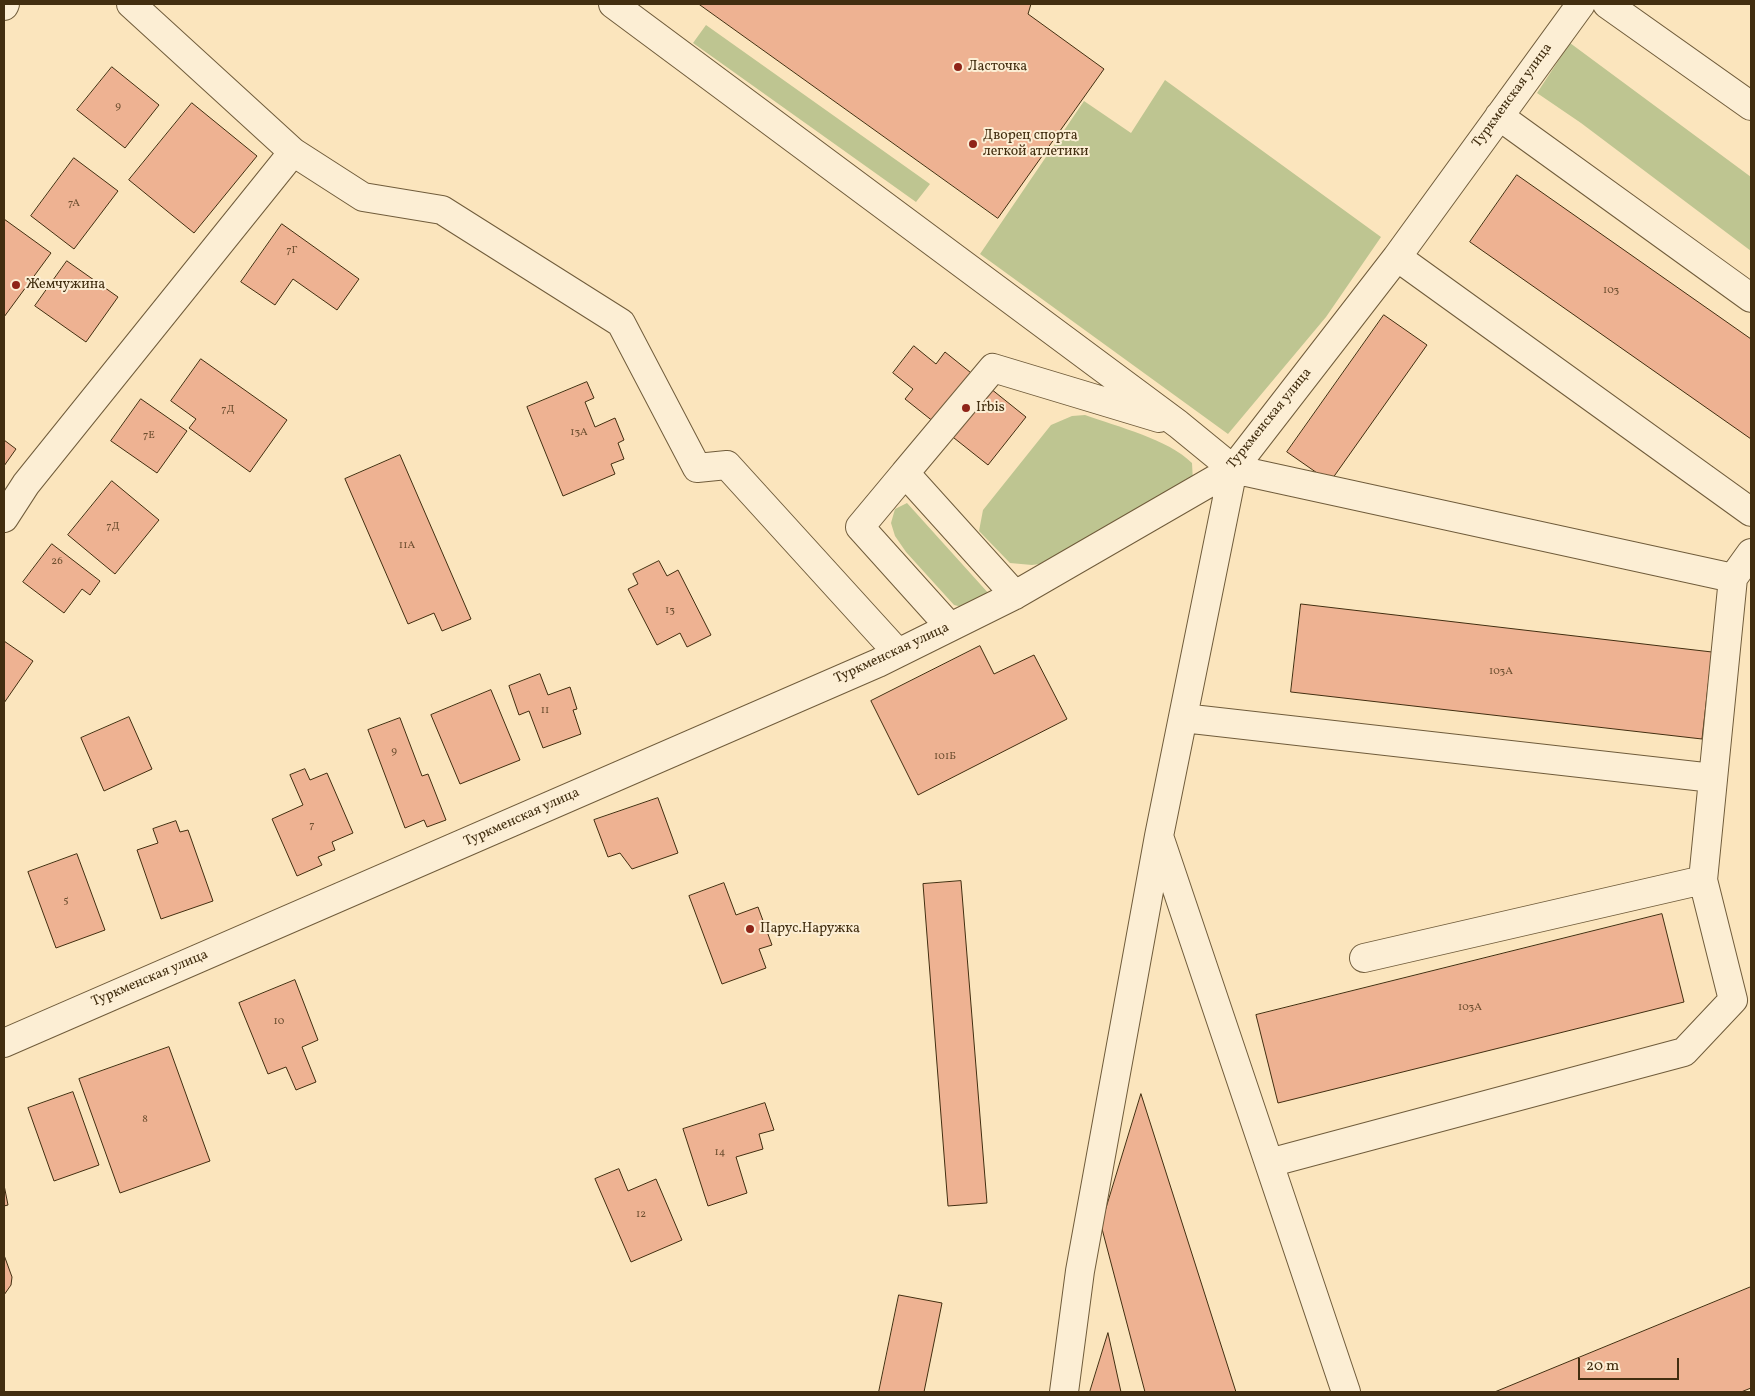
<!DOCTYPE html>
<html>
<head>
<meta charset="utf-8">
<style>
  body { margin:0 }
  #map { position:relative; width:1755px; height:1396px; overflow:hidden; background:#fbe5bd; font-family:Vollkorn,serif }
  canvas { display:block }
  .frame { position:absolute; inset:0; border:5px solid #422e10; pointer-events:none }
  .scale { position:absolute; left:1578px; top:1358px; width:101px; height:22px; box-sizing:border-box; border:2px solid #422e10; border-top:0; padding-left:6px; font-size:15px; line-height:18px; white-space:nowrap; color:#422e10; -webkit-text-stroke:4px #fceed4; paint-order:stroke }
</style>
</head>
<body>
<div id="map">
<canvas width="1755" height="1396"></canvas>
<div class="frame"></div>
<div class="scale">20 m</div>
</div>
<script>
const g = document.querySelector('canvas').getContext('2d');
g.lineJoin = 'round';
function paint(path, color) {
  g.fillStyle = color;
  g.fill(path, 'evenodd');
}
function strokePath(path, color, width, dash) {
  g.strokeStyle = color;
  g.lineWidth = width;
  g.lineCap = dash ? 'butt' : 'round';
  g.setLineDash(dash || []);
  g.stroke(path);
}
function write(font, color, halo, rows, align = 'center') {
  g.font = font + ' Vollkorn,serif';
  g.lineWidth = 4;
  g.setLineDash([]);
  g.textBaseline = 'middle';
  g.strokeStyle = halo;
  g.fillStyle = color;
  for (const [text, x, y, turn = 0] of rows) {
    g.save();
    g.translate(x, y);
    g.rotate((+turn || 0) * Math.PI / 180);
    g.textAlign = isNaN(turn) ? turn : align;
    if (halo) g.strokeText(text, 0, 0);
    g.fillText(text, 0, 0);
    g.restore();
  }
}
paint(new Path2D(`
  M706 25 930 184 916 202 693 43Z
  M1570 43 1751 177V251L1581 123 1537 93Z
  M1165 80 1381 237 1326 317 1228 434 980 254 1084 101 1131 133Z
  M1085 415C1118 427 1168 439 1192 463L1193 482 1055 562 1032 565 1010 563 979 531 983 510 1051 425 1072 416Z
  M907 503 990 595 966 608 954 605 906 552 895 536 891 523 895 509Z`), '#bec591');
const building = new Path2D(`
  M699 4H1031L1028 14 1104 69 998 218Z
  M112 67 159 105 125 148 77 110Z
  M192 103 257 156 194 233 129 180Z
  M74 158 118 191 74 249 31 216Z
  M1517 175 1751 339V439L1470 242Z
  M4 219 51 253 4 317Z
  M282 224 359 279 337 310 293 279 275 305 241 282Z
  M67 261 118 297 86 342 35 306Z
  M1384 315 1427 345 1330 482 1287 452Z
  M914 346 936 364 945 352 1026 417 988 465 905 399 913 389 893 373Z
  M201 359 287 420 250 472 189 428 196 419 171 401Z
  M587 382 594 398 585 402 595 427 615 418 624 440 618 443 624 459 611 464 615 474 563 496 527 407Z
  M141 399 187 431 157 473 111 441Z
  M4 440 16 449 4 466Z
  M400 455 471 619 442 631 434 613 408 624 345 479Z
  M112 481 159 520 115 574 68 535Z
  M52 544 100 581 90 595 82 589 64 613 23 582Z
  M659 561 667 576 678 570 711 635 687 647 680 633 657 645 628 589 638 584 633 574Z
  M1301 604 1712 652 1702 739 1291 692Z
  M4 641 33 661 4 703Z
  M980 646 994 674 1034 655 1067 719 918 795 871 701Z
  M540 674 548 695 570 687 577 709 573 710 581 734 543 748 529 711 519 715 509 686Z
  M491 690 520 760 460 784 431 715Z
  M129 717 152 769 104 791 81 738Z
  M400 718 422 776 428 774 446 820 427 827 424 820 405 828 368 730Z
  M305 769 310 780 327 773 353 833 332 842 335 850 318 857 322 865 297 876 272 819 303 805 290 775Z
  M658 798 678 853 632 869 620 853 608 857 594 820Z
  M176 821 180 832 188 830 213 901 161 919 137 850 158 843 153 829Z
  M77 854 105 930 56 948 28 872Z
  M961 881 987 1203 948 1206 923 884Z
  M724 883 736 915 758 907 772 945 759 949 766 968 722 984 689 896Z
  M1662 914 1684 1002 1278 1103 1256 1015Z
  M295 980 318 1040 302 1047 316 1082 296 1090 286 1067 268 1074 239 1003Z
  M169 1047 210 1161 120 1193 79 1079Z
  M73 1092 99 1165 54 1181 28 1108Z
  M1141 1094 1236 1392H1145L1101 1225Z
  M765 1103 774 1130 759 1134 763 1149 736 1157 747 1193 708 1206 683 1129Z
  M619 1169 628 1191 656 1179 682 1240 631 1262 595 1179Z
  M4 1185 8 1205 4 1206Z
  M4 1255 12 1277 11 1285 4 1295Z
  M1751 1287V1388L1741 1392H1495Z
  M899 1295 942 1303 924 1392H879Z
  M1108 1333 1121 1392H1090Z`);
paint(building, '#eeb292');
strokePath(building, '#422e10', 1);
const minor = new Path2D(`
  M131 4 293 152 363 197 442 210 621 323 697 468 727 465 898 653
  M613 4 1178 424 1233 469 1733 578
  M1607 4 1751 106
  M4 6 5 4
  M1499 116 1751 298
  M1397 257 1751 512
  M905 473 860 527 950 627
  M4 518 26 484 293 152
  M1015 595 905 473 993 368 1159 418
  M1183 718 1713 778
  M1160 839 1346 1392
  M1364 958 1703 880
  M4 1043 878 663 1015 595 1233 469 1397 257 1581 4
  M1269 1163 1684 1052 1733 1000 1703 880 1733 578 1751 553
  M1064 1392 1080 1271 1159 836 1233 469`);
strokePath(minor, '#705c3b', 30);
strokePath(minor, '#fceed4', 28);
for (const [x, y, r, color] of [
  [958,67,5,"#8f2418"],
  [973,144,5,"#8f2418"],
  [16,285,5,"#8f2418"],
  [966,408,5,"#8f2418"],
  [750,929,5,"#8f2418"]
]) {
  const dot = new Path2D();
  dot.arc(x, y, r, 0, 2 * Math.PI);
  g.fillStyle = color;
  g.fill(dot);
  strokePath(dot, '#fceed4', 2);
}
write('11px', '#6d4f30', null, [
  ["9",118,107],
  ["7А",74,204],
  ["7Г",292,251],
  ["103",1611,291],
  ["7Д",228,410],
  ["13А",579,433],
  ["7Е",149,436],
  ["7Д",113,527],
  ["11А",407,546],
  ["26",57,562],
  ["13",670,611],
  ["103А",1501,672],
  ["11",545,711],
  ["9",394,752],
  ["101Б",945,757],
  ["7",312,826],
  ["5",66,901],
  ["103А",1470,1008],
  ["10",279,1022],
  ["8",145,1120],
  ["14",720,1153],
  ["12",641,1215]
]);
write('14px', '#422e10', '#fceed4', [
  ["Ласточка",968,67],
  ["Дворец спорта",983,136],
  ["легкой атлетики",983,152],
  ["Жемчужина",26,285],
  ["Irbis",976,408],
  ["Парус.Наружка",760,929]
], 'left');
write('14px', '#422e10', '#fceed4', [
  ["Туркменская улица",1513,96,-54],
  ["Туркменская улица",1270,419,-51],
  ["Туркменская улица",892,654,-25],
  ["Туркменская улица",522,818,-24],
  ["Туркменская улица",150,979,-23]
]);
</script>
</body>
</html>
